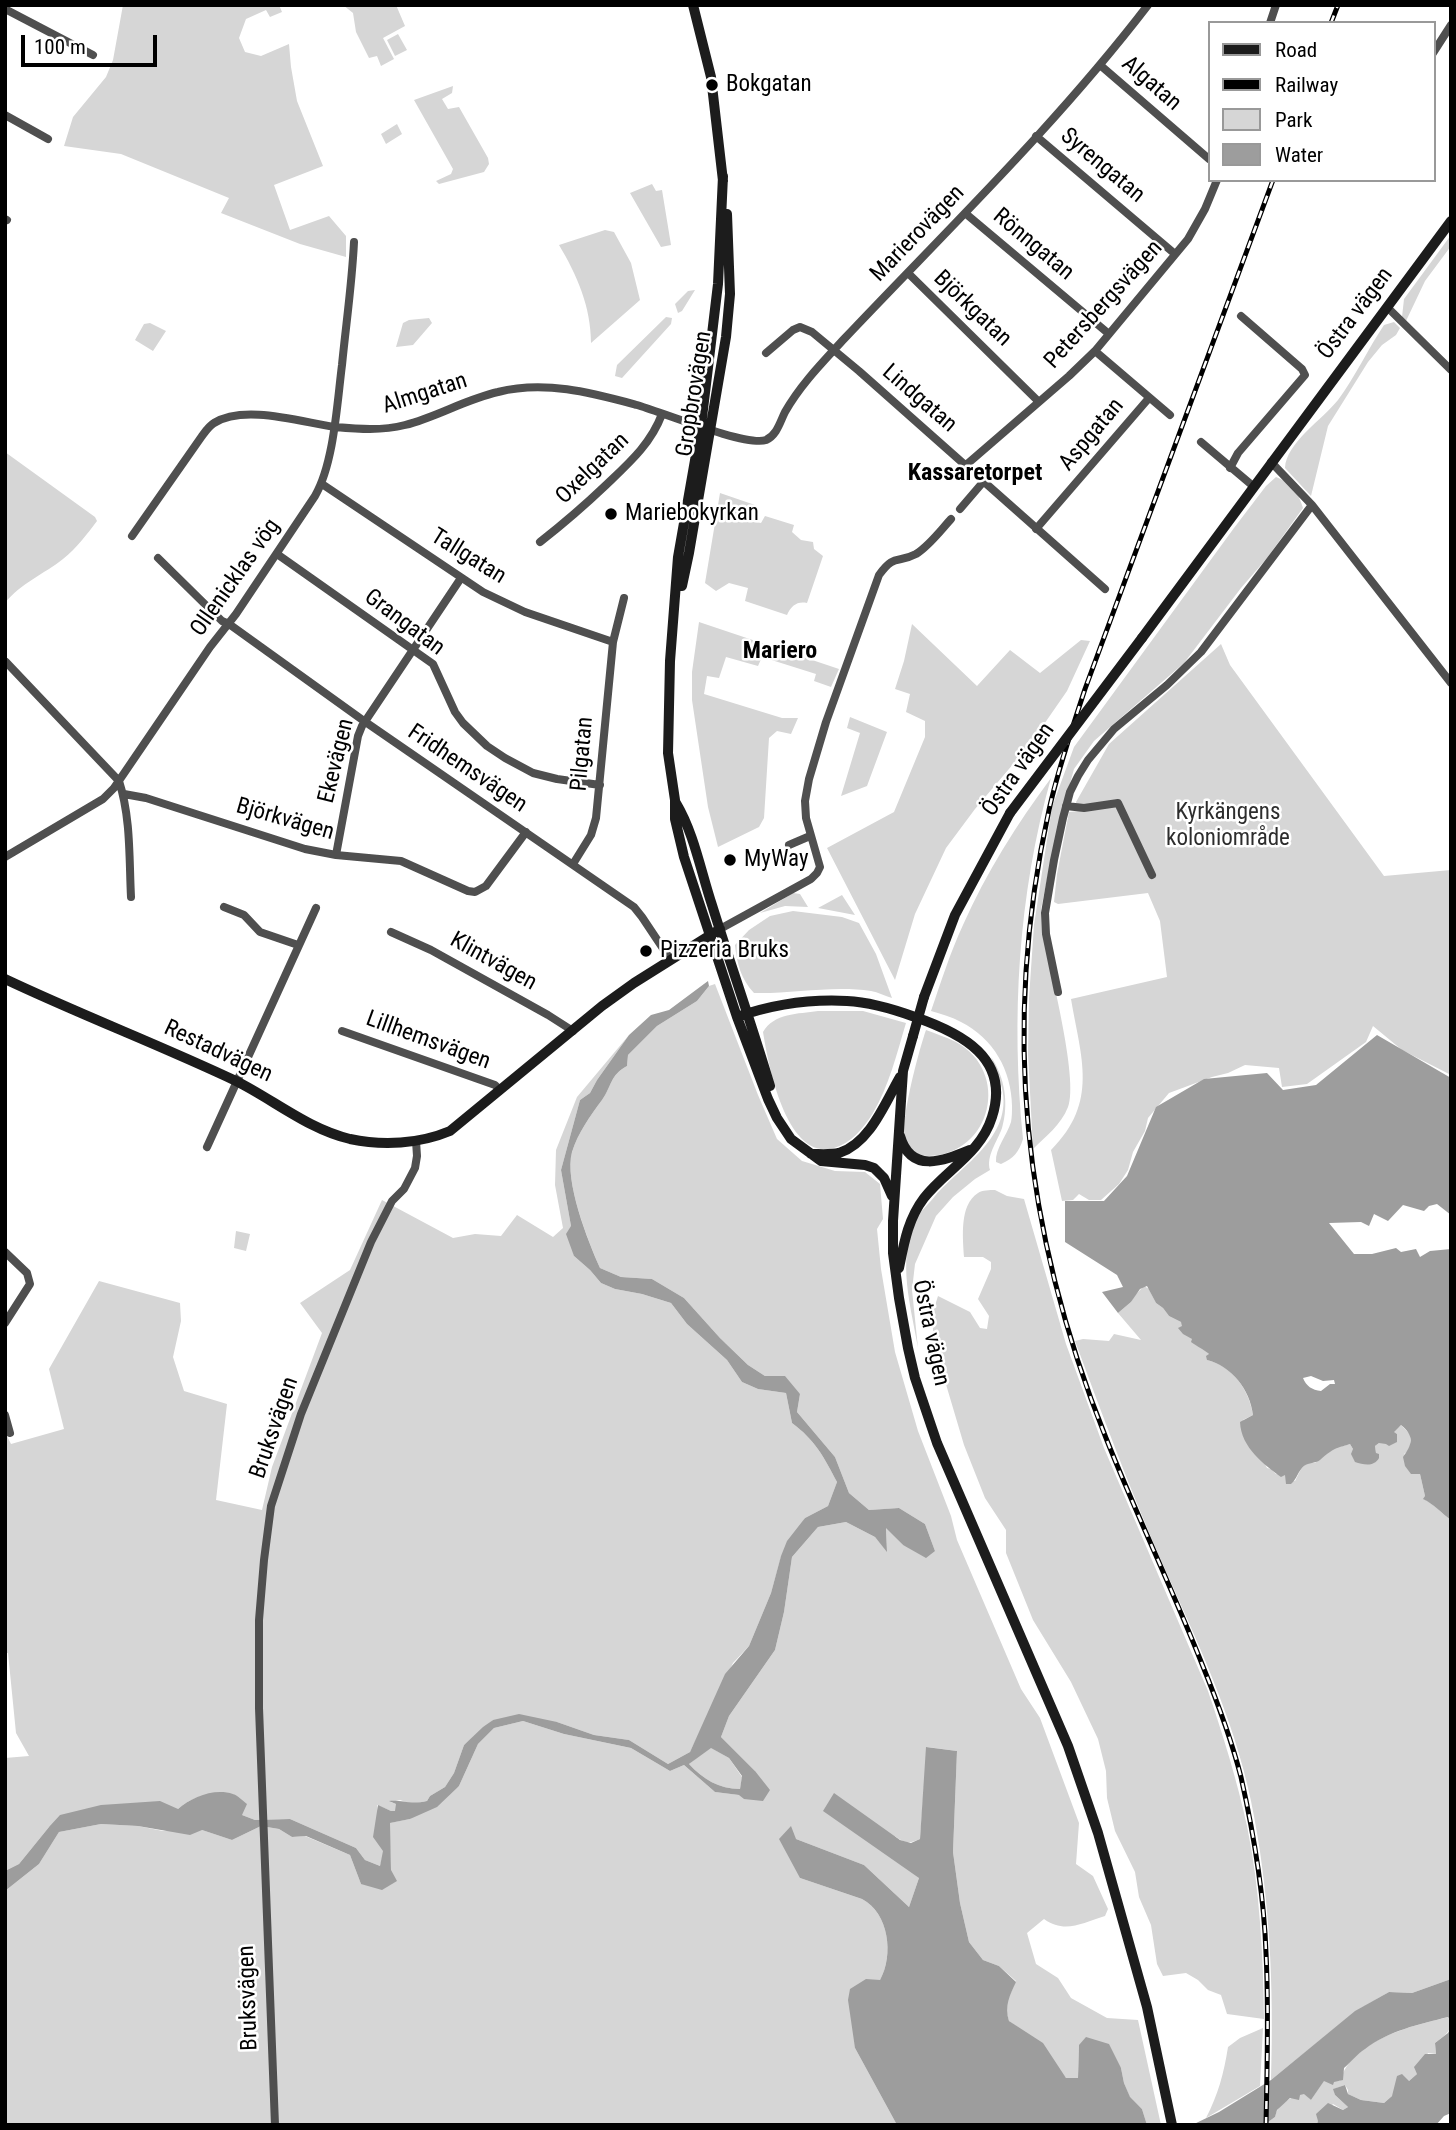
<!DOCTYPE html>
<html>
<head>
<meta charset="utf-8">
<style>
  body { margin:0 }
  #map { position:relative; width:1456px; height:2130px; overflow:hidden; background:#fff; font-family:"Roboto Condensed",sans-serif }
  canvas { display:block }
  .frame { position:absolute; inset:0; border:7px solid #000; pointer-events:none }
  .legend { position:absolute; left:1208px; top:21px; width:228px; height:161px; box-sizing:border-box; background:#fff; border:2px solid #999; margin:0; padding:9px 12px; list-style:none; font-size:21px; color:#000 }
  .legend li { display:flex; align-items:center; gap:14px; height:35px }
  .legend b { width:35px; border:2px solid #999 }
  .scale { position:absolute; left:21px; top:35px; width:136px; height:32px; box-sizing:border-box; border:4px solid #000; border-top:0; padding-left:9px; font-size:21px; line-height:24px; white-space:nowrap; color:#000; -webkit-text-stroke:5px #fff; paint-order:stroke }
</style>
</head>
<body>
<div id="map">
<canvas width="1456" height="2130"></canvas>
<div class="frame"></div>
<ul class="legend">
<li><b style="height:9px;background:#1c1c1c"></b>Road</li>
<li><b style="height:9px;background:#000"></b>Railway</li>
<li><b style="height:19px;background:#d6d6d6"></b>Park</li>
<li><b style="height:19px;background:#9d9d9d"></b>Water</li>
</ul>
<div class="scale">100 m</div>
</div>
<script>
const g = document.querySelector('canvas').getContext('2d');
g.lineJoin = 'round';
function paint(path, color) {
  g.fillStyle = color;
  g.fill(path, 'evenodd');
}
function strokePath(path, color, width, dash) {
  g.strokeStyle = color;
  g.lineWidth = width;
  g.lineCap = dash ? 'butt' : 'round';
  g.setLineDash(dash || []);
  g.stroke(path);
}
function write(font, color, halo, rows, align = 'center') {
  g.font = font + ' "Roboto Condensed",sans-serif';
  g.lineWidth = 5;
  g.setLineDash([]);
  g.textBaseline = 'middle';
  g.strokeStyle = halo;
  g.fillStyle = color;
  for (const [text, x, y, turn = 0] of rows) {
    g.save();
    g.translate(x, y);
    g.rotate((+turn || 0) * Math.PI / 180);
    g.textAlign = isNaN(turn) ? turn : align;
    if (halo) g.strokeText(text, 0, 0);
    g.fillText(text, 0, 0);
    g.restore();
  }
}
paint(new Path2D(`
  M123 5H279L282 12 270 17 266 10 246 19 239 38 245 52 261 56 289 44 291 67 297 101 323 166 274 185 290 230 329 216 346 236V257L300 244 221 213 229 198 121 154 64 146 73 117 106 77 113 60Z
  M343 5H396L405 26 383 38 394 59 381 66 377 56 369 58 356 32 353 13Z
  M398 34 407 50 395 56 387 40Z
  M453 86 452 93 442 99 448 109 459 107 488 158 489 164 484 172 439 184 436 181 451 174 453 169 414 100Z
  M397 124 402 134 386 144 381 134Z
  M652 184 656 191 662 190 671 245 661 247 630 193Z
  M605 230 614 232 631 263 640 300 591 343C591 307 577 275 559 245Z
  M1451 235V246L1425 281 1406 321 1402 317 1404 299Z
  M695 290 682 311 678 313 675 304 688 291Z
  M666 317 672 318 671 324 622 378 615 376 617 365Z
  M429 318 432 323 413 345 396 347 403 323 409 320Z
  M1394 322 1400 328 1396 335 1382 345 1368 362 1328 426 1311 496 1285 468C1286 443 1323 419 1338 400 1355 377 1368 349 1384 325Z
  M150 323 166 331 153 351 135 340 144 324Z
  M5 452 95 517 97 521C87 534 77 548 63 559 44 574 21 583 5 603Z
  M1276 477C1292 483 1298 492 1303 508L1267 558 1241 588 1184 663 1094 741 1074 769 1057 830 1041 909 1042 930C1049 965 1079 1079 1068 1107 1061 1125 1046 1136 1033 1149L1028 1054 1029 998 1034 925 1052 807 1074 747 1234 528 1266 486Z
  M720 493 755 505 751 521 761 523 765 516 794 525 792 532 801 540 813 542 814 549 823 556 807 603C797 601 791 606 787 615L745 601 748 588 729 583 716 591 705 583Z
  M699 622 839 669 831 687 814 681 816 674 762 657 758 666 726 657 719 678 707 676 704 694 782 718H798L791 734 777 731 769 738 764 818 759 827 718 847 708 807 692 700V672Z
  M912 624 977 686 1010 650 1040 673 1081 640 1090 641 1067 691 1031 743 975 809 946 848 915 914 895 980 827 848 894 812 925 737V721L906 712 910 694 895 689 904 661Z
  M1221 644 1230 665 1384 876 1451 870V1075L1402 1050 1373 1026 1366 1042 1307 1084 1282 1087 1279 1068 1245 1065 1228 1073 1212 1077 1169 1093 1148 1118 1145 1131 1133 1152 1128 1170 1119 1184 1101 1200H1089L1079 1194 1073 1200 1062 1201 1051 1150C1099 1102 1081 1058 1071 999L1167 977 1160 921 1148 893 1058 904 1054 902 1057 874 1069 812 1079 811 1076 802 1109 744Z
  M850 717 887 732 867 786 841 796 860 733 847 728Z
  M1051 778C1018 895 1011 1019 1023 1139 1019 1152 1014 1158 1001 1164L996 1162C995 1149 1007 1135 1011 1122 1012 1117 1012 1111 1012 1106 1011 1070 994 1039 961 1022 952 1017 941 1014 931 1011 941 982 950 953 963 925 986 873 1017 824 1051 778Z
  M793 893 800 894 808 907 785 906 760 913Z
  M842 895 855 915 818 908Z
  M793 911 842 917 859 923 876 954 892 998C885 996 878 992 871 991 833 985 792 994 754 993 741 979 737 964 735 945L749 930 770 916Z
  M715 984 758 1095 777 1139 802 1161 835 1171 865 1172 880 1184 883 1219 877 1229 881 1269 895 1352 918 1431 951 1516 957 1540 1021 1689 1040 1718 1079 1823 1076 1864 1093 1876 1108 1909 1105 1916C1082 1923 1065 1934 1044 1919L1027 1933 1036 1964 1058 1978 1071 1998 1107 2018 1138 2020 1161 2125H1147L1142 2109 1130 2098 1124 2083 1121 2068 1079 2045 1078 2078H1066L1024 2032 1009 2021 1006 2011 1008 1999 1016 1981 999 1966 983 1960 969 1942 960 1903 953 1852 957 1751 927 1747 920 1839C910 1844 903 1843 895 1836L919 1878 909 1907 864 1865 796 1839 800 1878 862 1899C889 1913 894 1955 880 1980H866L855 2048 897 2125H5V1891L39 1864 59 1832 101 1824 138 1826 163 1831 202 1830 232 1840 261 1826 279 1829 292 1837 305 1836 350 1855 361 1884 391 1870 389 1823 410 1819 459 1786 478 1744 494 1728 523 1721 564 1734 631 1748 670 1771 684 1765 715 1792 739 1795 755 1771 721 1737 729 1716 775 1650 784 1612 792 1557 818 1527 846 1522 875 1537 887 1551 886 1527 903 1545 935 1551 925 1524 899 1508 869 1510 849 1493 835 1457 797 1412 800 1394 765 1376 748 1365 720 1338 684 1298 652 1279 621 1277 600 1268C588 1240 564 1181 572 1152 578 1133 590 1116 602 1100 612 1086 610 1075 627 1066L628 1055 657 1026 697 1001 709 986Z
  M818 1011H863L906 1023C897 1053 889 1086 873 1113 863 1129 851 1143 834 1148 786 1162 768 1063 763 1032 774 1013 798 1014 818 1011Z
  M926 1030C936 1034 946 1037 956 1042 1011 1072 992 1154 929 1156 917 1156 909 1151 905 1139 900 1121 919 1050 926 1030Z
  M629 1035 597 1080 590 1093 580 1100 561 1170 571 1226 574 1256 590 1270 601 1283 615 1289 642 1294 671 1303 687 1324 727 1360 742 1382 758 1389 786 1393 792 1423C815 1440 824 1457 837 1482L828 1506 805 1518 781 1557 771 1593 749 1646 733 1663 690 1752 668 1764 629 1740 594 1735 557 1722 493 1720 464 1745 454 1773 445 1787 430 1796 427 1801 412 1804 400 1800 391 1802 396 1804V1811H391L377 1805 384 1851 380 1866 365 1860 356 1848 290 1819 255 1820 242 1815 234 1794C212 1793 195 1794 178 1809L49 1827 19 1864 5 1871V1758L29 1756 16 1733 8 1653H5V1432L11 1444 64 1429 49 1369 99 1281 180 1303 181 1321 173 1357 184 1391 227 1404 216 1500 262 1510 272 1467 322 1333 300 1303 350 1270 382 1200 453 1238 475 1234 501 1236 517 1215 553 1237 563 1228 555 1185 556 1150 577 1097Z
  M991 1057C1005 1077 1009 1104 1002 1128 997 1142 986 1156 990 1170L975 1179 953 1197 936 1216 915 1264 912 1290 918 1348C911 1306 897 1262 915 1221 919 1212 929 1204 935 1196 962 1165 1013 1137 1002 1088 999 1077 995 1067 991 1057Z
  M995 1190 1007 1196 1024 1199 1066 1344 1104 1448 1208 1691C1223 1735 1237 1780 1247 1826 1260 1889 1263 1955 1264 2019L1227 2014 1221 1995 1208 1990 1198 1980 1186 1973 1163 1976 1157 1964 1151 1925 1139 1897 1135 1872 1115 1831 1107 1798 1106 1771 1098 1739 1071 1682 1033 1620 1006 1553V1530L985 1498 964 1445 934 1344 932 1315 938 1296 970 1312 980 1328 987 1329 989 1316 978 1299 991 1269V1262L983 1257H964C963 1238 959 1205 978 1193 982 1190 990 1190 995 1190Z
  M236 1231 250 1234 246 1251 234 1248Z
  M1144 1286 1149 1289 1156 1303 1163 1308 1169 1316 1181 1322 1192 1339 1210 1355 1207 1360C1232 1366 1249 1389 1253 1415L1243 1420 1267 1468 1271 1469 1276 1474 1285 1475 1295 1481 1301 1469 1307 1463H1315L1332 1449 1350 1444 1353 1449 1376 1453 1375 1446 1379 1443 1397 1442V1434L1393 1432 1401 1425 1410 1434V1450L1404 1454 1420 1474 1425 1496 1424 1499C1434 1504 1441 1513 1451 1520V1979L1412 1993 1389 1992 1356 2011 1271 2080C1274 1986 1270 1893 1251 1801 1233 1715 1195 1637 1160 1558 1129 1487 1102 1414 1075 1341L1083 1339 1109 1341 1114 1334 1141 1340 1118 1313 1131 1302 1135 1295Z
  M710 1747 729 1758 742 1777 740 1789C719 1789 703 1779 689 1764Z
  M1449 2017C1455 2030 1444 2036 1435 2043L1436 2054 1428 2053 1417 2074 1384 2103 1361 2100 1348 2094V2090L1345 2085 1334 2089 1335 2095 1348 2107 1343 2110 1333 2104 1317 2125H1264L1275 2117C1278 2102 1291 2098 1304 2093L1311 2100 1324 2080 1340 2081C1353 2039 1411 2026 1449 2017Z
  M1263 2028 1260 2086 1206 2118C1218 2095 1224 2073 1228 2047L1240 2038Z`), '#d6d6d6');
paint(new Path2D(`
  M708 981 709 986 697 1001 657 1026 628 1055 627 1066C610 1075 612 1086 602 1100 590 1116 578 1133 572 1152 564 1181 588 1241 600 1268L621 1277 652 1279 684 1298 720 1338 748 1365 765 1376H785L800 1394 797 1412 835 1457 849 1493 869 1510 899 1508 925 1524 935 1551 926 1558 903 1545 886 1528 887 1552 875 1537 846 1522 818 1527 792 1557 784 1612 775 1650 729 1716 721 1737 755 1771 770 1790 763 1801 744 1799 739 1795 715 1792 684 1765 670 1771 631 1748 564 1734 523 1721 494 1728 478 1744 459 1786 437 1807 410 1819 390 1823 391 1870 397 1881 382 1890 361 1884 350 1855 306 1836 292 1837 279 1829 261 1826 232 1840 202 1830 190 1835 138 1826 101 1824 59 1832 39 1864 5 1891V1871L19 1864 49 1827 60 1815 101 1805 160 1801 178 1809C192 1797 214 1788 233 1794 237 1795 243 1801 247 1804L242 1815 255 1820 290 1819 356 1848 365 1860 380 1866 383 1851 373 1837 378 1805 391 1811H395L396 1804 389 1801C404 1800 410 1805 427 1801L430 1796 445 1787 454 1773 464 1745 483 1727 493 1720 519 1714 557 1722 594 1735 629 1740 668 1764 690 1752 725 1674 749 1646 771 1593 781 1556 787 1541 805 1518 828 1506 837 1482C824 1457 815 1440 792 1423L786 1393 758 1389 742 1382 727 1360 687 1324 671 1303 642 1294 615 1289 601 1283 590 1270 574 1256 566 1234 571 1226 561 1170 580 1100 590 1093 597 1080 629 1035 651 1015 669 1010ZM711 1748 729 1758 742 1776 740 1789C719 1789 703 1779 689 1764Z
  M1377 1035 1451 1078V1215L1437 1204 1429 1206 1424 1211 1403 1205 1388 1221 1374 1214 1369 1226 1361 1222 1329 1223 1354 1254H1372L1396 1248 1401 1252 1416 1249 1420 1257 1430 1251 1451 1249V1520C1441 1513 1434 1504 1423 1499L1425 1496 1420 1474H1411L1405 1466 1403 1457C1412 1445 1415 1436 1401 1425L1394 1432 1397 1434V1442L1389 1446 1386 1444 1379 1443 1375 1446 1376 1453 1379 1454V1458C1374 1467 1364 1465 1355 1462L1351 1454 1353 1449 1350 1444C1333 1449 1333 1449 1320 1460 1315 1464 1309 1462 1304 1466 1298 1471 1297 1479 1291 1484H1286L1285 1475 1281 1477C1265 1465 1241 1448 1240 1422L1253 1415C1250 1389 1231 1366 1207 1360L1206 1356 1209 1354C1203 1349 1198 1347 1191 1342L1192 1339 1183 1334 1178 1328 1182 1326 1181 1322 1169 1316 1163 1308 1156 1303 1147 1286 1140 1289 1131 1302 1118 1313 1102 1292 1123 1287 1117 1275 1065 1242V1201H1104L1127 1176 1156 1107 1204 1079 1267 1073 1283 1090 1316 1085ZM1311 1376 1323 1381 1334 1380 1335 1384H1330L1321 1391C1312 1390 1306 1386 1303 1378Z
  M926 1747 957 1751 953 1852 960 1903 969 1942 983 1960 999 1966 1016 1982C1010 1995 1004 2006 1009 2021L1043 2043 1066 2078H1078L1079 2045 1086 2037 1109 2044 1121 2068 1124 2083 1130 2097 1142 2109 1147 2125H897L855 2048 848 2000 850 1989 866 1979 880 1980C894 1955 889 1913 862 1899L800 1878 779 1839 791 1826 796 1839 864 1865 909 1907 919 1878 823 1811 834 1793 900 1840 911 1843 920 1839Z
  M1451 1979V2020L1448 2017C1420 2024 1388 2031 1365 2049 1357 2054 1351 2062 1344 2068L1343 2080 1334 2082 1333 2085 1324 2081 1311 2100 1304 2094 1300 2095 1299 2100 1290 2098 1277 2110 1275 2117 1264 2125H1192L1219 2112 1271 2080 1355 2011 1389 1992 1412 1993Z
  M1451 2027V2113L1444 2116 1436 2125H1317L1318 2121 1316 2114 1328 2103 1343 2110 1348 2107 1335 2095 1333 2089 1345 2085 1348 2094 1361 2100 1384 2103 1392 2096 1397 2076 1402 2074 1409 2081 1417 2074 1414 2067 1425 2054H1436L1435 2043 1448 2033Z`), '#9d9d9d');
strokePath(new Path2D(`
  M5 9 93 55
  M1270 23 1276 5
  M1433 53 1451 25
  M1100 65 1209 159
  M5 115 48 139
  M1036 136 1175 254
  M965 213 1109 334
  M5 219 7 220
  M908 273 1039 402
  M1387 307 1451 370
  M1095 351 1170 415
  M766 353 793 330 800 327 812 332 859 371 1105 589
  M1201 442 1253 486
  M1271 462 1312 505 1451 683
  M966 465 1069 376 1095 351 1188 239 1205 209 1217 180
  M1230 468 1238 453 1305 375 1302 369 1241 316
  M322 484 483 592 525 612 613 642 596 818 591 835 573 864
  M960 509 984 481
  M1036 529 1149 398
  M132 536 202 436C205 432 209 426 214 423 244 404 301 422 335 427 358 429 382 431 405 425 437 417 466 399 498 392 545 380 592 393 637 405 661 412 747 447 766 440 777 435 780 422 785 412 801 384 823 362 844 339 947 230 1056 125 1148 5
  M540 542C563 524 584 506 606 485 628 464 651 444 662 414
  M277 554 433 664 455 712 463 723 487 746 505 758 533 773 557 779 600 785
  M158 558 222 621 229 624 364 721 634 907 642 917 670 959
  M613 642 624 598
  M6 662 119 781C131 818 129 858 131 897
  M124 794 146 798 305 849 336 855 401 861 468 891 475 892 486 886 526 832
  M1066 806 1084 808 1118 803 1152 875
  M789 845 810 836
  M336 855 358 736 362 726 461 578
  M5 857 103 799 114 788 210 647 236 614 315 496C334 463 337 404 342 365 346 324 352 284 354 242
  M224 907 244 915 260 932 298 945
  M720 929 811 879 817 873 820 867 806 818 805 801 809 779 826 722 879 575C895 553 897 564 916 554 929 546 941 530 951 519
  M391 932 431 950 548 1015 573 1031
  M1058 992 1046 934 1045 913 1054 860 1063 818 1070 792 1078 776 1088 760 1114 729 1167 685 1201 652 1312 505
  M342 1031 495 1085 500 1090
  M207 1147 316 908
  M5 1252 27 1273 30 1284 5 1323
  M5 1415 10 1433
  M275 2125 259 1708V1620L264 1560 271 1506 301 1414 371 1242 392 1201 404 1189 415 1168 417 1156 416 1141`), '#4f4f4f', 8);
strokePath(new Path2D(`
  M693 5 711 77 723 181
  M723 176 718 284 701 426 678 557 670 661 668 753 675 800V819L684 857 737 1017 768 1099 777 1118 791 1139 821 1161 865 1165 874 1168 884 1178 892 1196
  M682 586 689 553 726 337 730 294 727 214
  M1142 638 1451 221
  M676 803C694 833 701 872 712 905 731 966 752 1025 770 1086
  M5 979C81 1015 160 1045 236 1081 274 1100 308 1129 350 1139 383 1146 419 1144 450 1131L602 1006 634 983 720 929
  M924 997 955 915 1010 813
  M737 1017C771 1005 810 999 847 1001 871 1002 893 1009 915 1017 961 1033 1011 1058 992 1117 981 1153 946 1170 924 1198 908 1219 904 1243 899 1268
  M913 1036 903 1071 893 1221V1253L899 1298 908 1348 915 1378 937 1443 1068 1746 1098 1833 1147 2007 1172 2125
  M900 1136C911 1174 943 1161 970 1150
  M811 1154C820 1154 830 1155 839 1153 870 1143 885 1103 900 1077`), '#1c1c1c', 10);
const rail = new Path2D(`
  M1331 23 1338 5
  M1266 2125C1267 2068 1269 2010 1266 1953 1264 1894 1254 1835 1241 1777 1231 1738 1217 1701 1202 1664 1172 1588 1136 1514 1106 1438 1023 1231 1001 1028 1049 810 1058 769 1072 729 1085 689L1273 180`);
strokePath(rail, '#000', 5);
strokePath(rail, '#fff', 2.5, [8]);
strokePath(new Path2D(`
  M1010 813 1142 638
  M913 1036 924 997`), '#1c1c1c', 10);
for (const [x, y, r, color] of [
  [712,85,7,"#000"],
  [611,514,7,"#000"],
  [730,860,7,"#000"],
  [646,951,7,"#000"]
]) {
  const dot = new Path2D();
  dot.arc(x, y, r, 0, 2 * Math.PI);
  g.fillStyle = color;
  g.fill(dot);
  strokePath(dot, '#fff', 2.5);
}
write('23px', '#000', '#fff', [
  ["Algatan",1151,84,41],
  ["Syrengatan",1102,166,40],
  ["Marierovägen",918,234,-46],
  ["Rönngatan",1033,245,40],
  ["Petersbergsvägen",1104,305,-48],
  ["Björkgatan",972,309,44],
  ["Östra vägen",1356,314,-53],
  ["Almgatan",425,394,-18],
  ["Gropbrovägen",695,394,-81],
  ["Lindgatan",919,399,41],
  ["Aspgatan",1092,435,-50],
  ["Oxelgatan",593,469,-44],
  ["Tallgatan",468,557,32],
  ["Ollenicklas vög",236,578,-55],
  ["Grangatan",404,623,37],
  ["Pilgatan",583,754,-85],
  ["Ekevägen",337,761,-76],
  ["Fridhemsvägen",467,769,34],
  ["Östra vägen",1019,770,-55],
  ["Björkvägen",285,820,16],
  ["Klintvägen",493,962,29],
  ["Lillhemsvägen",428,1041,20],
  ["Restadvägen",218,1052,25],
  ["Östra vägen",930,1333,78],
  ["Bruksvägen",275,1428,-71],
  ["Bruksvägen",249,1998,-92]
]);
write('23px', '#000', '#fff', [
  ["Bokgatan",726,85],
  ["Mariebokyrkan",625,514],
  ["MyWay",744,860],
  ["Pizzeria Bruks",660,951]
], 'left');
write('23px', '#2d2d2d', '#fff', [
  ["Kyrkängens",1228,813],
  ["koloniområde",1228,839]
]);
write('bold 24px', '#000', '#fff', [
  ["Kassaretorpet",975,474],
  ["Mariero",780,652]
]);
</script>
</body>
</html>
